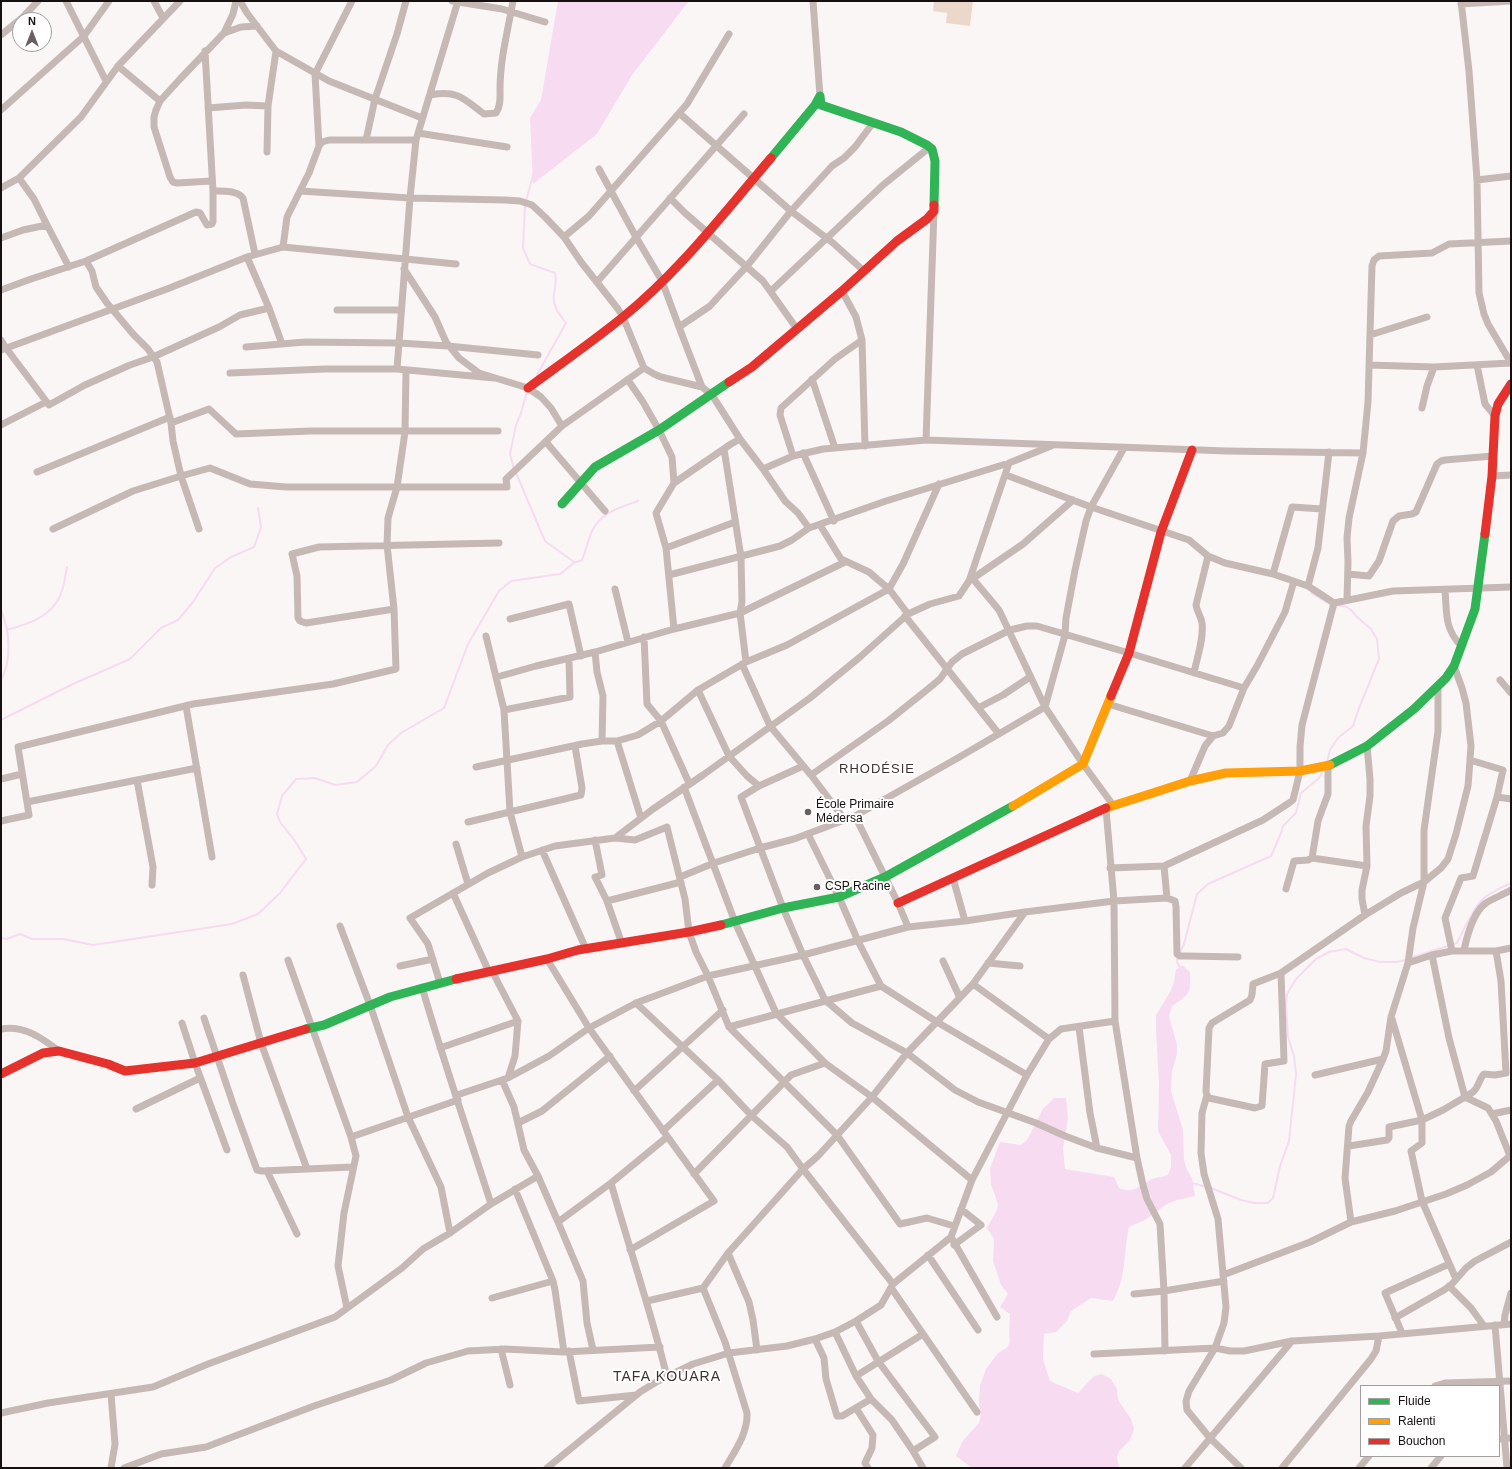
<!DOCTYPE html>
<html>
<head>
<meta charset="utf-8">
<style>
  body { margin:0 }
  #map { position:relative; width:1512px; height:1469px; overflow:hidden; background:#fbf6f6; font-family:Helvetica,sans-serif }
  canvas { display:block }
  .frame { position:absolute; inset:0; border:2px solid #161010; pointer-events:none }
  .legend { position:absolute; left:1360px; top:1385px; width:140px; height:72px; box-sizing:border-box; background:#fff; border:1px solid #a29f9f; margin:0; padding:5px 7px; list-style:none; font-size:12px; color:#161010 }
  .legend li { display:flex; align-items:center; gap:8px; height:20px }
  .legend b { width:20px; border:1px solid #a29f9f }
  .north { position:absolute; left:12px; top:12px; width:40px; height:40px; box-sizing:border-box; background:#fff; border:1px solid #a29f9f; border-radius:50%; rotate:0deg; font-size:11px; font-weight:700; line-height:16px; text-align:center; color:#161010 }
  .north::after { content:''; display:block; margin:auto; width:14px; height:18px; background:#666060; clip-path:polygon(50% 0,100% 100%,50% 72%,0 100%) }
</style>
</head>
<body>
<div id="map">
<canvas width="1512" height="1469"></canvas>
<div class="frame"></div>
<ul class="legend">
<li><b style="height:5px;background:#30b455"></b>Fluide</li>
<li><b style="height:5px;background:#ff9f0a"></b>Ralenti</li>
<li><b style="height:5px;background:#e5322d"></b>Bouchon</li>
</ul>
<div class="north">N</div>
</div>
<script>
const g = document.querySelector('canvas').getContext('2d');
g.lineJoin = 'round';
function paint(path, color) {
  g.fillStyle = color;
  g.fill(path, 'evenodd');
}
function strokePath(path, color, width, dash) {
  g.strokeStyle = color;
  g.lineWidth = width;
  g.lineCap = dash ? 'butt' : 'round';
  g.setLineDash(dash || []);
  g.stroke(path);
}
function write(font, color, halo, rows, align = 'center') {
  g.font = font + ' Helvetica,sans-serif';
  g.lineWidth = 4;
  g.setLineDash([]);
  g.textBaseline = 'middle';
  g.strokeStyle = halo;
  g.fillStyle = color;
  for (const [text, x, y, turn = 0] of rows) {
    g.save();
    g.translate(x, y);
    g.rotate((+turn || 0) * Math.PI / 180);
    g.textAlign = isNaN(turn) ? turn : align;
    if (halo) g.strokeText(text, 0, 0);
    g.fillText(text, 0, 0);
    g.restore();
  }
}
paint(new Path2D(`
  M934 1H973L970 26 946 23 947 13 933 11Z`), '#ecd8cb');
paint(new Path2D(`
  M558 1H689L632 75 597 134 533 184 530 118 541 100Z
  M1182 965 1190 972C1191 994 1190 994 1172 1006L1169 1016 1177 1045V1054L1172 1071 1171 1091 1183 1130 1184 1160 1187 1170 1192 1178 1195 1196 1177 1200 1167 1204 1145 1220 1129 1227C1123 1254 1127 1276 1113 1301L1091 1298 1071 1311 1067 1321 1056 1332 1044 1334 1043 1359 1050 1381 1078 1393 1094 1376 1102 1374 1111 1379 1117 1389 1118 1400 1131 1419 1134 1429 1130 1440 1119 1451 1117 1458 1119 1468H972L956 1456 962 1442 979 1423 981 1414 979 1403 980 1385 986 1369 998 1353 1008 1347 1010 1340 1009 1334 1010 1314 1000 1307 1008 1294 1001 1285 993 1261 994 1239 987 1228 997 1210 998 1204 991 1184 990 1168 1000 1142 1021 1145 1027 1140 1043 1109 1054 1098H1066L1068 1119 1063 1149 1065 1169 1114 1177 1119 1188C1134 1194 1139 1186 1152 1179 1157 1177 1163 1177 1168 1175L1171 1167V1155L1158 1131 1159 1083 1156 1031V1015L1170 992 1174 982 1176 970Z`), '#f6dbf1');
strokePath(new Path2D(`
  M526 201 534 172
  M525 205 523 248 530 264 555 273C557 282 555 285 554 295 552 306 560 315 566 323L537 375
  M514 469 510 454 516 425 521 413 527 391
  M516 473 545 541 574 562
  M1311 593 1330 604
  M1 610C10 631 12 660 1 680
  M7 630C27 624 49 618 59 598 64 589 65 577 67 567
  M1 720 73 684 130 659 161 628 178 620 193 602 215 568 231 557 254 547 261 527 258 508
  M1327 762 1330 750 1338 738 1353 726 1359 708 1379 659 1377 639 1371 629 1357 617 1352 611 1347 607 1336 605
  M1 938 7 939 20 934 32 939H63L93 945 232 924 258 914 280 893 306 859 295 841 280 822 277 814 282 796 296 779 315 778 335 785 357 782 376 766 388 745 401 733 444 708 468 644 499 591 511 581 560 574 574 563 582 560C586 551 588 540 592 531 601 512 621 507 638 501
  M1180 953 1184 944 1197 894 1208 884 1271 856 1281 833 1283 826 1296 813 1301 793 1319 778 1323 771
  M1177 957V962L1181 969
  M1410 958 1457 943C1464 929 1471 913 1481 901 1488 893 1501 888 1511 883
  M1192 1183 1207 1187
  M1211 1188 1241 1200 1254 1203H1268L1273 1198 1280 1166 1289 1141 1296 1074 1294 1056 1288 1037 1286 1005 1287 994 1296 979 1316 959 1329 952 1346 949 1364 958 1380 962H1397L1406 960`), '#f6dbf1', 2);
strokePath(new Path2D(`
  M66 1 106 81
  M154 1 163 18
  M240 1 247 13 276 51 329 81 422 118
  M452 1 502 9 545 22
  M813 1 820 96
  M1461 1 1469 71 1477 180 1479 293 1484 314 1488 324 1511 363
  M1461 4 1511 1
  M224 33 241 27 257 26
  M1 35 23 17 38 1
  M118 66 160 101
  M430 95C458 90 463 98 484 114L496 113C501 106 500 97 500 89 500 59 508 30 513 1
  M208 108 246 105 268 106 276 51
  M1 110 84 36 109 1
  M679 113 791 211 833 243 864 271
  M418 133 507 147
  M366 140 375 99 397 34 406 1
  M319 146 315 74 352 1
  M267 152 268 106
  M599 169 636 237 662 281 679 327 702 387
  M1477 180 1511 176
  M212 181 177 183 173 182 170 177 154 127V117L156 110 160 101 180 79 224 33 233 14 236 1
  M1 188 19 178 81 117 118 66 180 1
  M213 191C222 191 237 190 243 198L255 254
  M300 191 410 198 505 200 520 201 532 205 545 217 564 237 581 262 618 309 623 317 644 368 654 374 661 377 702 387 712 395 740 439 763 469 785 501 798 513 809 528
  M670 198 685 213 763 281 797 329
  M47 225 69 267
  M564 237 589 216 687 104 729 34
  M1 238 23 230 47 225 34 199 19 178
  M283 247 456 264
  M247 257 269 308 282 344
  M404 269 435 317 446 342 459 358 479 373 528 388 541 397 551 408 562 426
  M597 282 744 114
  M1 290 31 279 86 261 196 212 200 213 207 225 212 224 213 222V191L205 51
  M771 291 883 185 930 147
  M842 291 856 317 862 340 865 446
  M337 310H401
  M679 327 710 306 719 296 747 266 791 211 832 166 844 158 855 147 873 123
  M1370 335 1427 317
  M1 340 6 348 49 405 85 385 130 365 153 357 219 327 240 315 269 308
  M246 347 305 342 399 343 448 346 538 355
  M1 350 167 289 247 257 283 247 287 217 309 173 319 146 322 142 329 140H416
  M1369 365 1434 367 1511 363
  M1477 365 1485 404 1495 416
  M397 369 410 198 416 140 458 1
  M230 373 325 369H397L494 378
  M812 379 835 448
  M628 380 643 402 659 430 672 457 674 483
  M1422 408 1427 386 1434 367
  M171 423 209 409 236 434 311 431H498
  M1 425 46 402
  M926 440 934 211
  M546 442 605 511
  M724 449 741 557 742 602 740 613 746 662
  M803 453 834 521
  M793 456 780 415 781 408 835 359 862 340
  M763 469 793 456 823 449 926 440 1227 451 1363 453
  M37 472 170 417
  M1006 475 1091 507 1189 540 1208 556 1225 563 1273 574 1308 586 1334 603 1393 591 1511 587
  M1492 476 1511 475
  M820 525 841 559 869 572 877 579 889 589 908 614 930 604 959 596 969 581 1009 463
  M53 529 133 491 181 476 173 441 171 423 157 362 148 349 133 334 107 303 96 287 92 271 86 261
  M199 529 181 476 210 468 250 484 286 487H507L506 479 562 426 644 368
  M666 548 735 522
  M1273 574 1292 507 1322 509
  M1348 574 1369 576 1379 561 1393 521 1399 516 1412 514 1416 512 1437 464 1441 461 1445 460 1493 456
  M669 575 780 546 792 540 809 528 886 501 1009 463 1051 446
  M973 579 999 610 1045 707 1083 764 1113 805
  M969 581 1023 544 1073 500
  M1308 586 1318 548 1329 452
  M615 589 628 642
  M1445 590C1447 614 1444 627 1461 646
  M1347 600 1348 562 1347 538 1349 518 1363 453 1368 402 1372 266 1374 260 1379 256 1432 253 1449 244 1511 241
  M394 609 306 623 300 621 298 618 297 576 292 554 319 547 499 543
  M905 616 999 734
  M510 619 569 604 581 656
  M674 629 666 548 656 513 674 483 731 444 740 439
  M486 636 504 710 510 812 522 857 555 846 615 838 653 809 703 775 810 698 860 657 908 614
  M644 637 647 704 661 721 689 783
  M595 652 597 672 603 696 602 741
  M742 664 770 726 811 775 845 820
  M1194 673C1197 657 1204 639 1202 623 1201 616 1197 612 1196 605L1208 556
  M497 677 536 666 595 652 674 629 740 613 845 562
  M1500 680 1511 693
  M698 690 729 756 747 776 759 786
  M1108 704 1213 736
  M186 706 212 857
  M978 708 1003 695 1030 677
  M504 710 570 697 569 659
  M617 741 641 818
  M803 766 759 786 741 797 783 908 803 955 825 1000 852 1023 907 1053 955 1090 978 1102 1036 1123 1065 1136 1097 1148 1137 1158
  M476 767 582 744 602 741H617L638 735 661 721 698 690 746 662 787 645 889 589 903 564 939 484
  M811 775 888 721 928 689 940 679 952 662 962 654 1010 630 1027 626H1037L1129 653 1244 688
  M1 779 22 774
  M137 780 153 867 152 885
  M1190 781 1205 746 1213 736 1223 733 1229 726 1244 688 1257 666 1285 612 1294 581
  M684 787 735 922 776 1013 825 1063 872 1097 972 1180
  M1497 797 1511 799
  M27 802 197 768
  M1106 809 1114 901 1115 1021 1137 1158 1143 1185 1147 1199 1160 1224 1164 1291 1165 1351
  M855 816 898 903 908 927
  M1 821 29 815 18 747 193 704 333 684 396 669 394 609 387 545 388 518 397 487 405 432 406 370
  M468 822 581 795 582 788 575 746
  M808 834 839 897 858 941 881 986 937 1022 1027 1075
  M595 840 602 875 595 877 607 901 622 944
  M456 844 468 884
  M542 850 586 949
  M1312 858 1367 866
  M1164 866 1167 898
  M1110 868 1164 866 1263 820 1289 803 1293 800 1300 771V747L1302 725 1334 603
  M680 877 714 863 760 848 794 839 855 816 956 759 1045 707 1065 635 1066 618 1075 570 1086 521 1091 507 1124 448
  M953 878 965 921 1025 912 1114 901 1167 898 1175 901 1176 907 1177 954 1180 956H1186L1238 957
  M1286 889 1294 861 1308 860 1312 858 1318 821 1328 794V766
  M453 893 489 972
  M607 901 681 882
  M1365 915 1362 899V890L1367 866 1366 826 1370 796V779L1367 746
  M340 926 370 1005 408 1117 441 1187 450 1233
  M1464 950C1467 936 1473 912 1486 903 1493 898 1503 895 1511 890
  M1452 951 1445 918 1461 878 1473 876 1497 797 1503 770 1470 760
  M1432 955 1452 951H1496L1511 948
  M547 959 589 1028 714 1201 630 1250
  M288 960 351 1137 356 1156 344 1213 338 1266 347 1308
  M943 961 960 998
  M988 963 1020 966
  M1408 963 1432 955 1449 1038 1465 1097 1443 1110 1422 1120V1143L1411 1151 1422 1201 1456 1279
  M400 966 433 959
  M492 971 518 1021 515 1056 508 1078
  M1281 973 1284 1061 1265 1064 1262 1106 1255 1108 1209 1098 1207 1095 1206 1092 1209 1028 1212 1023 1250 1000 1252 995 1253 984 1281 973 1365 915 1401 893 1424 882 1441 868 1448 859 1456 834 1468 786 1470 760 1471 746 1466 703 1462 688 1454 666
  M243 975 261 1043 307 1169
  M440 983 428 944 410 918 488 873 522 857
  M973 984 1049 1039
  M881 986 729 1027 708 976 803 955 908 927 965 921
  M422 987C443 1060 468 1132 491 1204
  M636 1003 718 1080 752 1116 787 1147 803 1169 893 1284
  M204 1018 233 1104 257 1170 262 1171 352 1167
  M182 1023 195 1063 227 1150
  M729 1027 837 1135 900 1224 927 1218 954 1226
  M1079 1027 1090 1113 1097 1148
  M1 1029C24 1025 42 1038 59 1051
  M440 1048 518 1021
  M1315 1075 1383 1059
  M634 1091 723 1010
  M457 1095 508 1078 549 1056 589 1028 636 1003 708 976 696 952 689 932 685 899 667 827 635 840 615 838
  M1207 1095 1202 1113 1201 1153 1204 1174 1218 1219 1226 1307 1224 1323 1215 1348 1189 1391 1186 1401 1187 1410 1210 1438 1241 1468
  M1465 1097C1468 1095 1472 1093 1474 1091 1479 1086 1479 1079 1484 1074L1495 1075 1506 1073 1501 981 1496 951
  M1465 1097 1488 1108 1496 1121 1510 1156
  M136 1109 200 1078
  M1492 1114 1511 1110
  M518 1123 542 1111 610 1056
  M663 1131 718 1080
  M351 1137 458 1100
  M1349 1146 1387 1140 1389 1138V1127L1422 1120 1392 1019
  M267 1171 297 1234
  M694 1174 791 1075 825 1063
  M538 1176 558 1222 611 1183 667 1137
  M611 1183C629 1248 651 1311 667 1377
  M515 1189 553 1281 555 1290 564 1352
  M558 1222 583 1281 587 1323 593 1350
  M1351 1222 1395 1211 1446 1194 1467 1185 1491 1172 1511 1155
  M951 1237 997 1317
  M954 1245 981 1225 961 1209
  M728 1253 749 1302 753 1320 757 1350
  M928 1255 978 1330
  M1223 1275 1310 1242 1351 1222 1345 1178 1349 1126 1351 1121 1368 1092 1383 1059 1386 1051 1391 1017 1408 963 1413 928 1424 882V830L1438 731V686
  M1449 1286 1471 1308 1484 1326
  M703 1288 725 1342 747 1413C748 1433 735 1451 725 1468
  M892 1289 977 1412
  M1134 1294 1164 1291 1224 1281
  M492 1298 553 1281
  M647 1301 703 1288 728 1253 803 1169 818 1156 872 1097 907 1053 973 984 1025 912
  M1395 1318 1444 1290 1452 1284 1466 1268 1475 1261 1511 1242
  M856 1321 878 1361 935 1437 913 1451
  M1504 1324 1505 1315 1511 1293
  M1495 1325 1507 1468
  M835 1332 856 1376 871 1399 892 1420 913 1451 923 1468
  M1402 1333 1385 1293 1449 1264
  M815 1339 824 1358 826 1379 837 1416H842L871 1399
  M501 1349 510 1385
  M569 1351 579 1401 636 1395
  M1094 1354 1215 1348 1230 1351H1244L1292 1341 1379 1336 1511 1324
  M856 1376 923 1334
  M1435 1386 1445 1383 1511 1381
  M856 1408 873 1435 872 1448 865 1463 868 1468
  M1 1413 48 1403 153 1387 208 1364 335 1317 402 1268 423 1249 450 1233 491 1204 538 1176 524 1150 514 1107 502 1080
  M1499 1439 1511 1438
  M111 1468 115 1444 111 1394
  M124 1468 161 1454 206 1447 314 1406 391 1380 426 1363 468 1351 505 1349 564 1352 660 1347
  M547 1468 640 1392 658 1381 693 1364 729 1353 787 1346 815 1339 835 1332 856 1321 881 1305 893 1284 951 1237 972 1180 1027 1075 1049 1039 1061 1029 1115 1021
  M1185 1468 1292 1341
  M1282 1468 1371 1359 1376 1351 1379 1336
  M1359 1468 1369 1456
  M1431 1468 1441 1456`), '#c6b9b5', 7);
strokePath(new Path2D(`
  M771 158 815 105 820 96 821 105 901 132 927 145 932 149 935 161 934 205
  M562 504 595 467 659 430 729 382
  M1330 765 1367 746 1414 709 1446 678 1454 666 1475 609 1485 534
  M721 925 783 908 839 897 885 877 1013 806
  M306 1029 324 1025 390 997 456 979`), '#30b455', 9);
strokePath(new Path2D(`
  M1013 806 1083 764 1111 696
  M1106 808 1190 781 1226 773 1300 771 1330 765`), '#ff9f0a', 9);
strokePath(new Path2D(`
  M729 382 752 367 842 291 897 241 927 219 934 211V205
  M528 388C559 365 592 342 623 317 679 272 724 213 771 158
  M1485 534 1492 476 1495 416 1498 404 1511 384
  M1111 696 1129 653 1161 532 1192 450
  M898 903 1106 808
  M456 979 547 959 578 950 689 932 721 925
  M1 1074 43 1053 59 1051 108 1064 125 1071 195 1063 306 1029`), '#e5322d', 9);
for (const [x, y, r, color] of [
  [808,812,4,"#666060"],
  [817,887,4,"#666060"]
]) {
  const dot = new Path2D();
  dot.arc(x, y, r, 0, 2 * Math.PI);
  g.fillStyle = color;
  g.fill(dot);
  strokePath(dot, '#fff', 1.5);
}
write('12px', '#161010', '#fff', [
  ["École Primaire",816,805],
  ["Médersa",816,819],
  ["CSP Racine",825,887]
], 'left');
g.letterSpacing = '1px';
write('13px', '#403333', '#fff', [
  ["RHODÉSIE",877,769]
]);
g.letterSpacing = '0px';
g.letterSpacing = '1px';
write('14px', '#403333', '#fff', [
  ["TAFA KOUARA",667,1377]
]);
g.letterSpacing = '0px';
</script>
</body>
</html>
